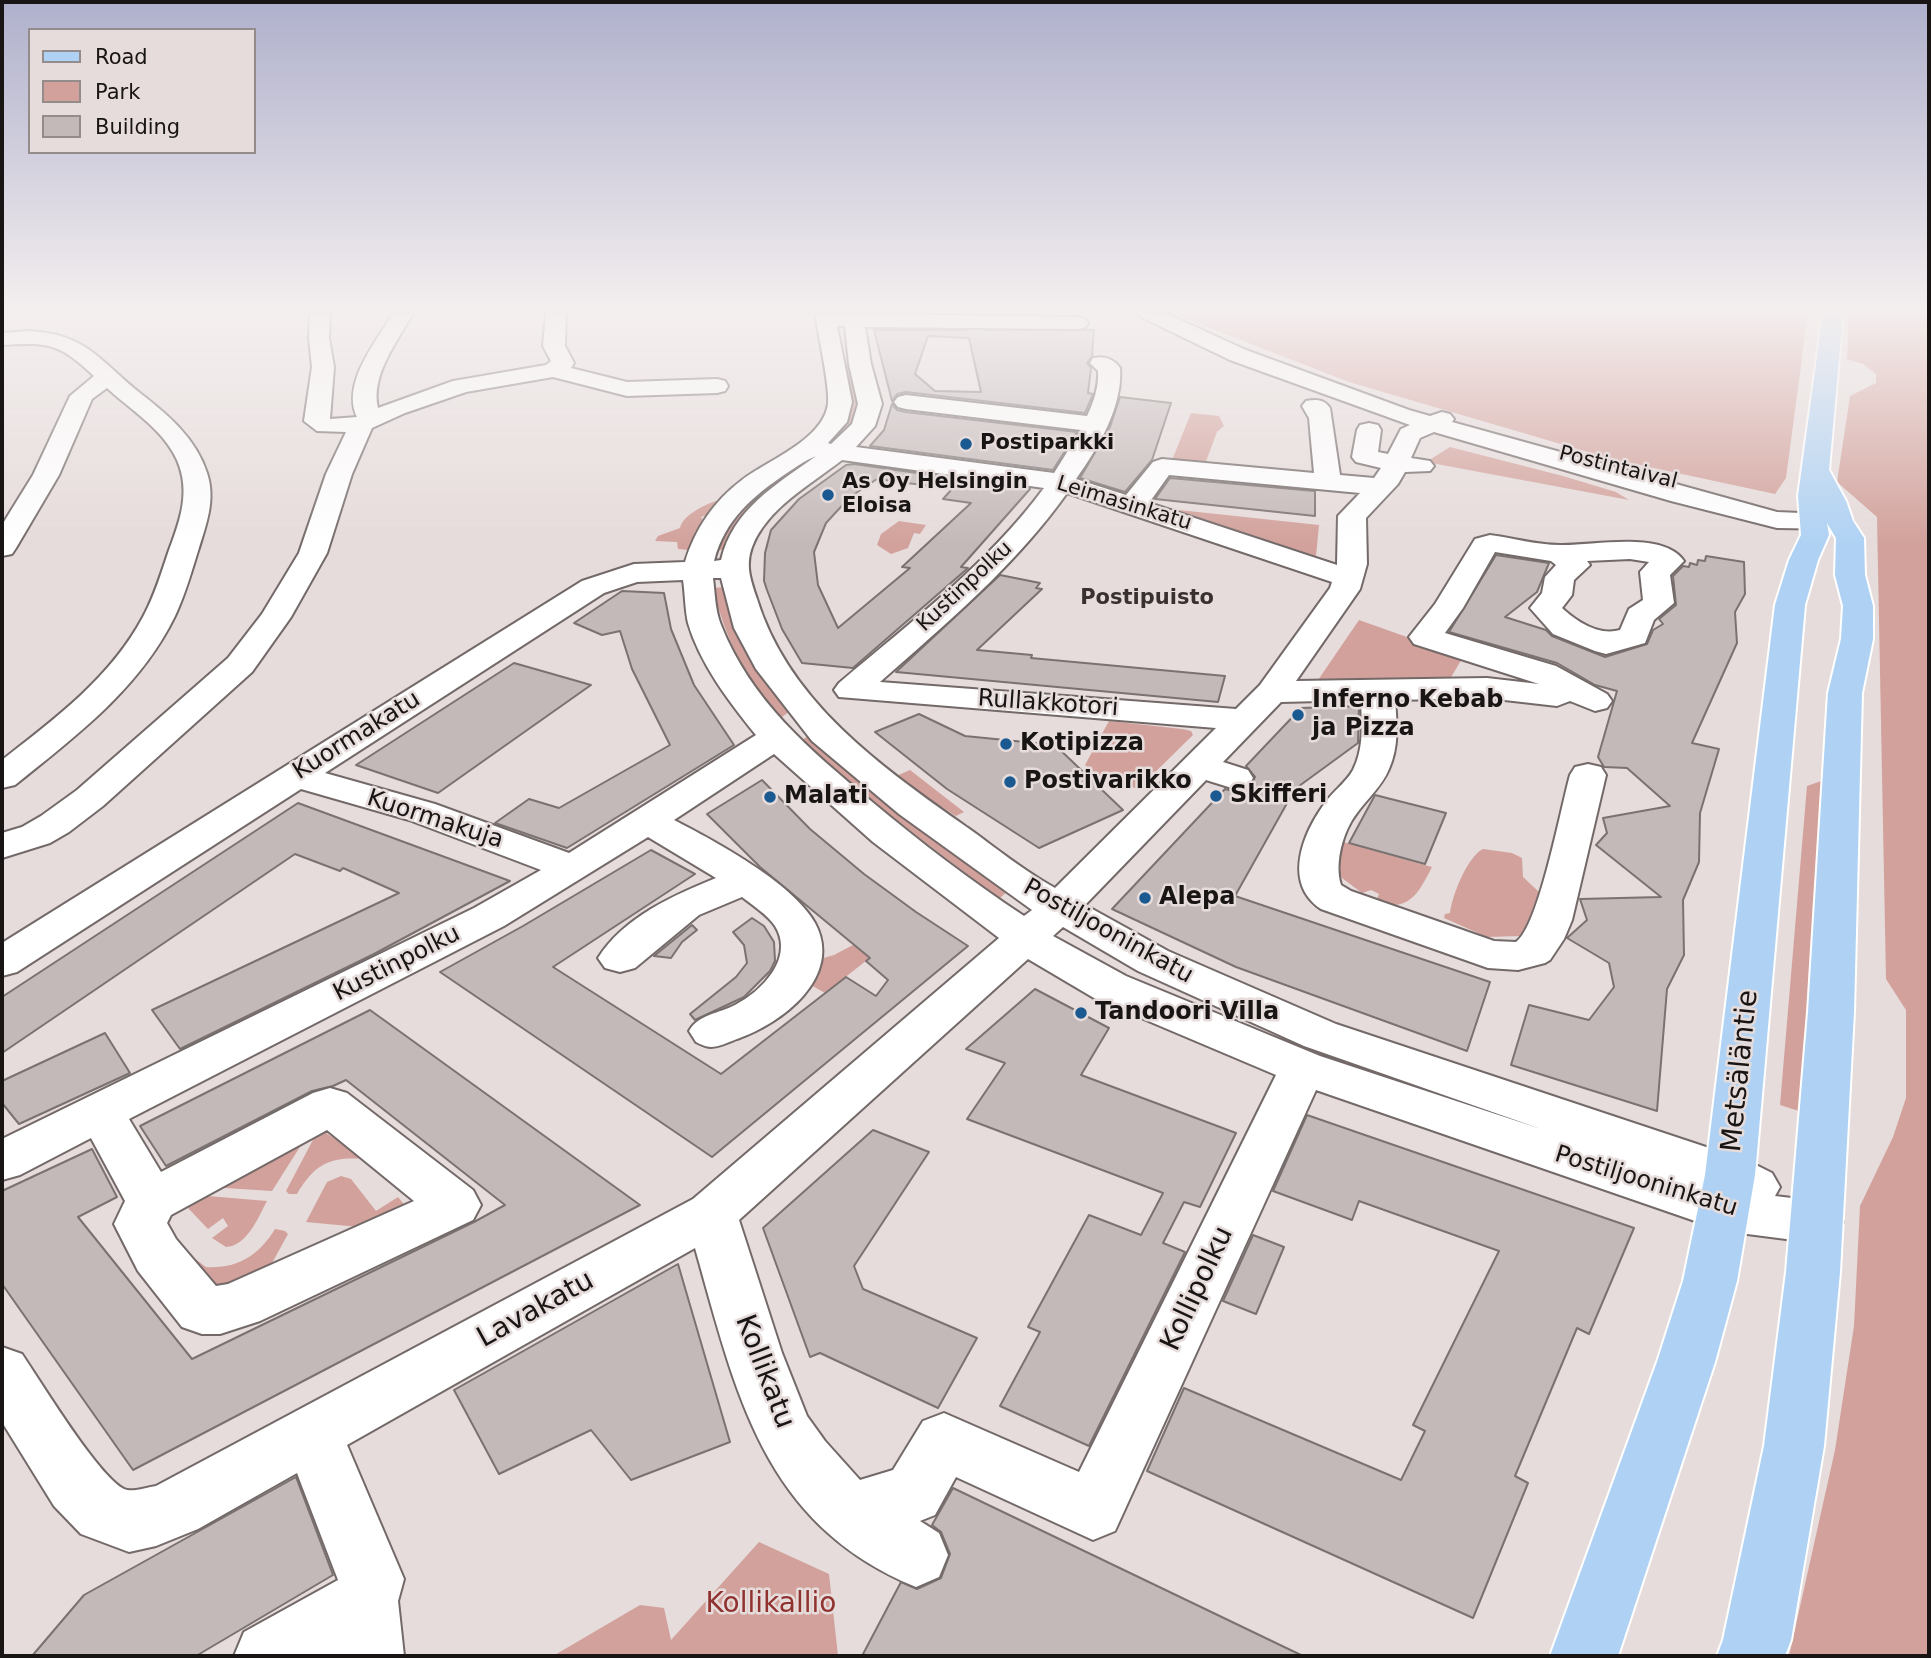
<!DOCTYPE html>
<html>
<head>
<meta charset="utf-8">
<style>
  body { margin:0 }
  #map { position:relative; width:1931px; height:1658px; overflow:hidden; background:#e6dcdb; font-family:"DejaVu Sans",sans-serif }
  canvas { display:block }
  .frame { position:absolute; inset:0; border:4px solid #181514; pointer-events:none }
  .legend { position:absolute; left:28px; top:28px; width:228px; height:126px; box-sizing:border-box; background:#e6dcdb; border:2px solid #948c8b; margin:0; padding:9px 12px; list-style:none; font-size:21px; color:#181514 }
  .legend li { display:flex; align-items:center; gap:14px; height:35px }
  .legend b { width:35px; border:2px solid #948c8b }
</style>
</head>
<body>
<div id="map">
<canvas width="1931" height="1658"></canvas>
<div class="frame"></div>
<ul class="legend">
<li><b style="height:9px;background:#afd2f4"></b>Road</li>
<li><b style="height:19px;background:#d2a19b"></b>Park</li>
<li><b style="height:19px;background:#c3b9b8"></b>Building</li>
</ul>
</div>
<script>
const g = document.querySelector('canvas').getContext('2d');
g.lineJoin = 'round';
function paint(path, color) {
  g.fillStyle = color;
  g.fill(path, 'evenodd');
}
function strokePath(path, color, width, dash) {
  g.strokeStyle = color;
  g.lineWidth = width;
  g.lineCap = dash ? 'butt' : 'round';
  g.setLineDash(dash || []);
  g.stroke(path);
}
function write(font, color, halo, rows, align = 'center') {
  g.font = font + ' "DejaVu Sans",sans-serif';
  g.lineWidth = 5;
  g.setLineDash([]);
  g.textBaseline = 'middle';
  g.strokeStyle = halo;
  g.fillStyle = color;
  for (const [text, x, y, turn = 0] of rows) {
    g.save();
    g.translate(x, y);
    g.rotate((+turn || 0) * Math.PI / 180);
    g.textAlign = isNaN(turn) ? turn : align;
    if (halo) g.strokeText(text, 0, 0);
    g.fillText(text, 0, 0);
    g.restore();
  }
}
paint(new Path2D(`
  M1171 313H1808L1786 478 1775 494 1612 459 1349 382Z
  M1849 313H1929V1656H1789L1835 1450 1854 1326 1860 1206 1893 1137 1906 1098V1010L1886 979 1877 517 1837 482 1850 396 1876 383V374L1863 364 1847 359Z
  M843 330H846L858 389V415L843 438 833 437 845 424 847 363Z
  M1191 413 1219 416 1224 426 1217 432 1204 467 1170 465Z
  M1450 447 1563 476 1616 492 1629 500 1426 462Z
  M799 463 807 465 727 550H716C728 510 766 486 799 463Z
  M716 501 721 502 709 514 701 517 704 521 688 550 678 549 677 542 655 541 658 536 680 528C683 515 704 505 716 501Z
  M1170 509 1319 525 1316 556Z
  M899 521 926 525 920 534 914 533 908 548 891 554 877 545 881 534Z
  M725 587 746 649 763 679 789 712 779 719C745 676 726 641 713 588Z
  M1359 620 1463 657 1450 679 1316 683Z
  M1109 721 1182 729 1191 731 1193 735 1138 789 1099 776 1085 765Z
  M810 735 1009 890 999 899 825 765 800 741Z
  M910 770 964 812 956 816 894 777Z
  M1824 780 1802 1112 1780 1105 1807 786Z
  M1340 841 1432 867C1419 892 1409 914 1376 901L1379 894 1371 890 1362 893 1334 872Z
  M1483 849 1512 853 1522 858 1523 877 1539 892 1537 918 1521 936 1487 937 1444 918 1445 914 1450 913C1452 896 1467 857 1483 849Z
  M853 945 871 957 825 993 809 984 820 959 834 955Z
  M310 1131 272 1191 209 1187Z
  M320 1133H326L367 1159C331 1157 316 1162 297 1194H289L286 1191 315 1136Z
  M341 1176 351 1179 376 1211 398 1197 407 1208 391 1230 306 1222 327 1182Z
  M196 1195 267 1201C258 1218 247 1246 226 1247L212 1238 228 1226 223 1218 208 1229 188 1208 187 1202Z
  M275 1229 285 1231 288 1234 266 1274 216 1293 187 1253 206 1267C238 1269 259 1255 275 1229Z
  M759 1542 829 1574 838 1656H553L640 1605 664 1608 671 1640Z`), '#d2a19b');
const building = new Path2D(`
  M874 330H1094L1092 356 1087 363 1091 368 1088 393 1093 394 1091 399 1085 413 906 392 897 394 892 401ZM928 336 969 338 981 392 935 391 915 374Z
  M1120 397 1171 403 1152 460 1125 492 1080 478 1110 427Z
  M892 404 897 410 906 412 1077 432 1053 470 870 446 884 430Z
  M854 464 1030 489 961 567 968 568 853 668 802 663 782 629 767 590 764 581 765 553 771 530 799 499 846 465ZM877 479 952 489 943 499 971 503 902 567 910 568 838 628 818 585 814 552 826 523 850 497Z
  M1170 478 1315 491V516L1155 499Z
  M1496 555 1549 563 1537 592 1505 617 1546 630 1552 636 1605 657 1647 644 1653 630 1663 624 1659 619 1676 605 1673 576 1683 566 1689 567 1690 563 1697 565 1698 560 1705 561 1706 556 1744 562 1745 594 1735 612 1737 643 1692 743 1719 749 1700 813 1699 862 1683 900 1684 955 1667 989 1657 1111 1511 1065 1529 1005 1589 1020 1614 987 1609 963 1567 938 1587 920 1580 899 1661 897 1596 845 1607 833 1603 818 1670 806 1627 768 1604 767 1598 757 1617 691 1595 685 1557 663 1449 632Z
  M1000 575 1040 583 1036 588 1042 589 977 650 1032 655 1031 658 1225 676 1218 702 896 672Z
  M622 591 664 593 671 629 694 685 734 745 567 848 495 823 529 799 559 808 670 745 632 669 620 631 602 635 574 623Z
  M514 663 591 685 438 793 356 765Z
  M1359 706 1358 743 1295 789 1235 896 1490 982 1467 1051 1236 967 1112 909 1225 789 1236 792 1250 787 1255 777 1246 766 1301 708Z
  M919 714 965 736 1055 745 1123 810 1039 848 947 789 875 732Z
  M762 780 810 829 864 874 916 912 968 946 712 1157 440 972 523 926 651 850 695 874 553 967 721 1074 846 977 876 996 888 980 866 961 870 958 760 867 707 814Z
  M1375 795 1446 813 1425 864 1349 843Z
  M298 803 510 881 374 954 180 1049 152 1010 399 893 343 868 340 871 295 854 2 1053V997Z
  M752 918 764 926 774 942 775 961 770 971 744 997 695 1020 690 1014 736 977 747 963 744 945 733 932Z
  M692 925 697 930 682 942 671 958 654 956Z
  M1035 989 1109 1028 1081 1075 1236 1133 1200 1207 1184 1202 1163 1243 1185 1252 1089 1446 1000 1406 1040 1332 1028 1327 1089 1215 1141 1235 1163 1193 967 1119 1005 1063 966 1049Z
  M370 1010 640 1205 133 1470 2 1284V1191L92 1149 117 1197 78 1217 192 1359 474 1222 505 1205 346 1080 333 1086 312 1091 166 1166 140 1126Z
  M105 1033 130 1073 19 1124 2 1103V1081Z
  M1307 1115 1634 1228 1589 1334 1577 1328 1515 1476 1528 1483 1473 1618 1147 1471 1184 1388 1401 1480 1425 1431 1413 1425 1499 1251 1359 1201 1352 1220 1273 1191Z
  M873 1130 929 1152 854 1266 863 1289 977 1338 938 1408 820 1353 810 1357 763 1228Z
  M1253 1235 1284 1247 1256 1314 1223 1301Z
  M678 1264 730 1442 631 1480 591 1430 499 1474 454 1390Z
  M296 1477 333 1575 196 1656H32L84 1595Z
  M953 1488 1303 1656H862L901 1582 917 1589 941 1578 950 1554 941 1532 932 1525Z`);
paint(building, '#c3b9b8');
strokePath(building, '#7a7271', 2);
strokePath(new Path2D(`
  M976 337 980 328`), '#c7bebd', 23, [23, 11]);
const minor = new Path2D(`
  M310 313H330L329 338 334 367 330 419 357 417C341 383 377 341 393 313H413C398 341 370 375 378 408L453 381 546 365 551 361 543 346 546 313H566L565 346 574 363 571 368 627 382 717 379 725 381 728 386 725 391 717 393 627 396 553 377 466 392 405 413 372 428 352 474 327 553 291 617 252 672 103 806 69 832 50 843 2 858V833L22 827 41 816 77 790 228 658 262 614 299 553 326 474 346 432 317 431 304 421 312 367 309 338Z
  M815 313 1078 317 1085 319 1088 323 1085 327 1078 329 865 327 871 364 882 404 875 426 856 447 1054 473 1081 430 906 409 898 407 894 402 898 397 906 395 1087 416C1094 401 1099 387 1098 371L1090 363 1093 358C1104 356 1113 358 1120 368 1123 407 1098 448 1076 479L1126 495 1153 462 1162 459 1314 473 1309 418 1302 406 1306 401C1316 399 1324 399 1330 408L1340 475 1374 478 1381 468 1356 462 1352 457 1357 430 1360 425 1369 423 1378 425 1381 430 1378 452 1388 454 1401 429 1410 425 1230 360 1141 317 1138 313H1165L1246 350 1409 410 1430 416 1442 412 1450 414 1454 419 1452 422 1777 512 1849 515 1853 521 1849 527 1839 529 1777 528 1671 501 1434 432 1420 438 1411 458 1430 461 1434 466 1430 471 1405 472 1398 484 1366 518 1367 564 1360 589 1296 681 1487 678 1539 684 1414 644 1409 637 1435 604 1475 539 1490 535C1513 538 1537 545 1560 545 1592 546 1663 530 1684 561L1670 575 1674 603 1654 620 1645 643 1606 654 1595 651 1553 634 1530 608 1542 593 1545 577 1556 565 1551 561 1495 552 1463 608 1445 633 1556 666 1607 694 1612 701 1607 708 1595 711 1570 701 1557 706 1487 698 1395 700C1397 724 1399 746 1389 769 1382 786 1368 798 1357 813 1343 831 1334 863 1341 885L1351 891 1494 941 1516 942C1539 926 1561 807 1570 775L1575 767 1588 764 1601 767 1606 775 1572 920 1564 939 1550 960 1545 963 1518 970 1488 968 1321 909C1281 882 1304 830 1328 799 1336 789 1347 781 1353 770 1364 748 1362 725 1361 700L1281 702 1223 762 1248 770 1253 778 1248 786 1235 789 1206 780 1085 905 1168 951 1336 1024 1748 1161 1772 1173 1780 1187 1775 1196 1817 1201 1836 1207 1843 1222 1836 1237 1817 1243 1724 1231 1316 1090 1115 1531 1093 1540 956 1477 935 1515 920 1521 939 1533 948 1555 939 1577 916 1587C762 1524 736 1392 695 1248L347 1445 404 1579 398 1601 404 1656H234L244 1632 338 1580 297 1473 198 1529 156 1546 129 1552 81 1534 54 1506 2 1422V1347L22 1354C41 1382 98 1476 124 1489 132 1493 147 1487 156 1486L693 1199 999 938 873 842 774 754 674 820C715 841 793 883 815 923 844 977 781 1024 737 1039 729 1042 719 1047 711 1047 706 1047 700 1044 696 1042L689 1031C699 1014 718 1014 735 1005 761 992 795 958 775 926 768 915 752 905 742 897L699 915 635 968 620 972 605 968 598 958C624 917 674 895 716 878L648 837 504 926 129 1119 161 1172 313 1093 330 1088 347 1093 473 1190 481 1205 473 1220 260 1321 220 1334H202L182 1327 138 1271 114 1224 125 1201 91 1138 20 1175 2 1180V1139L474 908 541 870 409 820 301 789 17 972 2 976V943L582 581 634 564 685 562C695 529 714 501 742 480 768 460 823 440 828 404 830 385 818 335 815 313ZM837 326H845L849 364 858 404 852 424 831 444 828 443 847 422 852 402ZM816 456C776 485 733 509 721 560L714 561C725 519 753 496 787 473 796 467 806 460 816 456ZM842 460 1044 488C988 564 911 622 839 683L834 690 839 697 1216 728 1055 888C1024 871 996 848 968 828 883 768 789 703 757 599 751 581 745 566 752 547 767 508 810 485 842 460ZM1169 475 1360 493 1338 516 1337 565 1149 503ZM1067 493 1332 582 1330 588 1260 685 1236 709 880 682C947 623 1015 566 1067 493ZM1630 559 1649 562 1640 572 1643 600 1629 609 1620 630C1599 636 1577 622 1562 608L1572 595 1574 580 1590 565 1587 561ZM713 578H721L734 628 756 669 812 741 899 814 1032 910 1024 916C971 881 920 842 871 801 810 750 751 701 721 625 715 611 715 593 713 578ZM683 580C685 593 685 610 688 623 700 664 730 703 756 735L569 853 435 804 325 773 604 593 637 582ZM1063 927 1138 971 1304 1046 1541 1129 1320 1056 1126 976 1053 936ZM1028 959 1094 998 1276 1075 1079 1472 944 1413 923 1421 893 1470 860 1480 825 1441 807 1416 782 1353 739 1220ZM327 1130 414 1201 228 1284 216 1286 176 1239 167 1223 171 1215Z
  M27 331C85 333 98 359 140 393 167 414 196 438 207 473 216 500 206 525 198 551 191 573 185 595 175 616 140 688 76 736 15 785L2 788V760C55 719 111 677 143 617 154 597 161 574 168 553 180 521 191 492 177 460 163 429 131 410 107 388L92 399 59 475 16 548 12 554 2 556V525L33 475 70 396 94 376C59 343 49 342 2 345V333Z`);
const major = new Path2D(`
  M1823 313H1843L1829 470 1846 501 1853 521 1864 538 1865 575 1873 606V639L1862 693 1854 1012 1840 1272 1824 1446 1791 1640 1785 1656H1717L1723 1640 1764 1446 1786 1272 1808 1012 1828 693 1841 639 1843 606 1835 575 1836 538 1827 523 1829 535 1818 560 1805 605 1755 1175 1737 1281 1715 1362 1618 1656H1550L1657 1362 1683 1281 1705 1175 1775 605 1789 560 1801 535 1798 496Z`);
strokePath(minor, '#726968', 4);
strokePath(major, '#fff', 4);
paint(minor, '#fff');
paint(major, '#afd2f4');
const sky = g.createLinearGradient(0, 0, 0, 545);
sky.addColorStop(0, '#afb0cc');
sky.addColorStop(0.57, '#f4efef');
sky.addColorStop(1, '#f4efef00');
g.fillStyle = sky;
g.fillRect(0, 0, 1931, 545);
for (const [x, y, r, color] of [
  [966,444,7,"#1b5a90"],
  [828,495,7,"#1b5a90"],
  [1298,715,7,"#1b5a90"],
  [1006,744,7,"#1b5a90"],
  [1010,782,7,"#1b5a90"],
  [1216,796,7,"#1b5a90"],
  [770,797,7,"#1b5a90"],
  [1145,898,7,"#1b5a90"],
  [1081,1013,7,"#1b5a90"]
]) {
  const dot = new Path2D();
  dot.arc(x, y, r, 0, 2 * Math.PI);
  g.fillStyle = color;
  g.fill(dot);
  strokePath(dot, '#e6dcdb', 2.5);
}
write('bold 21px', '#181514', '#e6dcdb', [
  ["Postiparkki",980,444],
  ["As Oy Helsingin",842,483],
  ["Eloisa",842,507]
], 'left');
write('21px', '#181514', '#e6dcdb', [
  ["Postintaival",1618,468,14],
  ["Leimasinkatu",1124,504,17],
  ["Kustinpolku",965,587,-43]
]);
write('bold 21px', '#383130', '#e6dcdb', [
  ["Postipuisto",1147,599]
]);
write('bold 24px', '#181514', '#e6dcdb', [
  ["Inferno Kebab",1312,701],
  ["ja Pizza",1312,729],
  ["Kotipizza",1020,744],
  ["Postivarikko",1024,782],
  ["Skifferi",1230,796],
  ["Malati",784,797],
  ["Alepa",1159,898],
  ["Tandoori Villa",1095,1013]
], 'left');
write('24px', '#181514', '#e6dcdb', [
  ["Rullakkotori",1048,704,4],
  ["Kuormakatu",357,736,-32],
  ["Kuormakuja",435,820,18],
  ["Postiljooninkatu",1108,932,29],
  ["Kustinpolku",397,964,-27],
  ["Postiljooninkatu",1646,1182,17]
]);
write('28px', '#181514', '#e6dcdb', [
  ["Metsäläntie",1741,1071,-84],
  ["Kollipolku",1198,1289,-65],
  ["Lavakatu",536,1310,-29],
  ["Kollikatu",764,1372,69]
]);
write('28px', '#90322f', '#e6dcdb', [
  ["Kollikallio",771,1605]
]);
</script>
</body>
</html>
